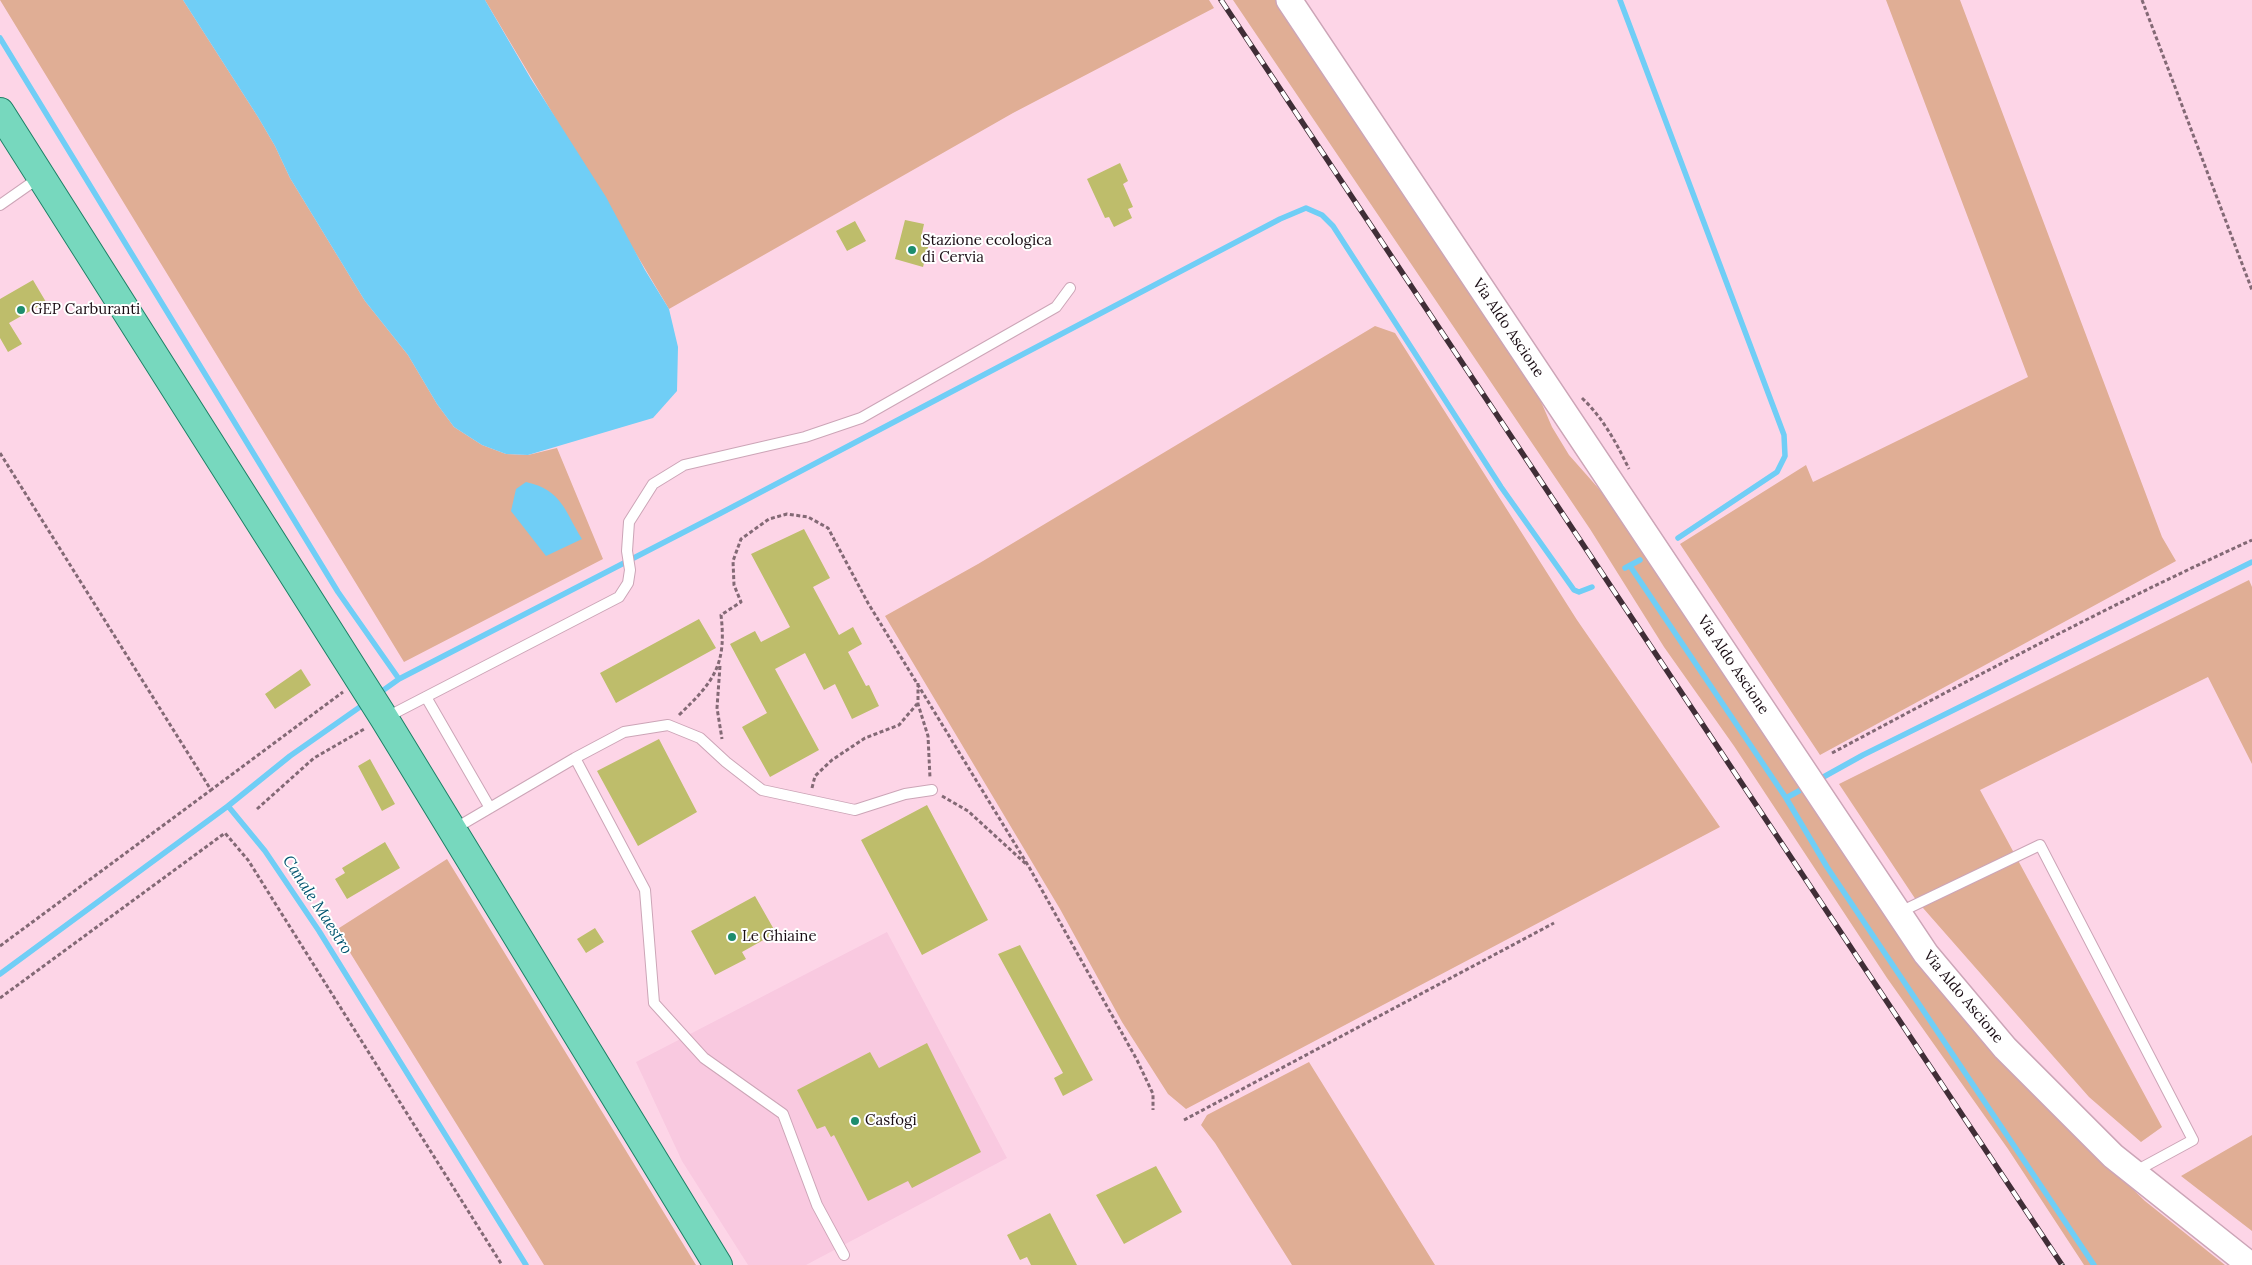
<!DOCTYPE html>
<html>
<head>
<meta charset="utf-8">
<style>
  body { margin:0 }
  canvas { display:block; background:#fdd5e7 }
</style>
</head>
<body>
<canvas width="2252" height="1265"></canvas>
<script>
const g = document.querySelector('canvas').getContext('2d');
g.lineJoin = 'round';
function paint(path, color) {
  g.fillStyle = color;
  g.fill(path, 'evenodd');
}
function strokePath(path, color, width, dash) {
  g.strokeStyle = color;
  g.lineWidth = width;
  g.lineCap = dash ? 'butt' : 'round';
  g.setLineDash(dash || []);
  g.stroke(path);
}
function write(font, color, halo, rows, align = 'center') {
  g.font = font + ' Lora,serif';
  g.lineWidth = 4;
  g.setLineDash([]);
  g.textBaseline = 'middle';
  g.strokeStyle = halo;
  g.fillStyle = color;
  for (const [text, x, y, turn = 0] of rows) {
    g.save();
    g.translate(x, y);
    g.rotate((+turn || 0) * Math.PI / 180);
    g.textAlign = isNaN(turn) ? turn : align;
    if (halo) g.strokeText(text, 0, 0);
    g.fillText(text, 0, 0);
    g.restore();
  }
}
paint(new Path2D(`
  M887 932 1007 1158 806 1265H748L682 1161 636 1062Z`), '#f9c9e0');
paint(new Path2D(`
  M0 0H183L258 117 275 146 290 178 365 301 408 355 437 404 454 427 482 445 506 454 528 455 557 448 603 559 404 662Z
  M485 0H1209L1214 8 1013 113 669 309Z
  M1233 0H1275L1536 390 1552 427 1569 455 1615 507 1799 782 2114 1171 2145 1201 2225 1265H2084L2008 1149 1887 978 1734 746 1664 647 1590 529Z
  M1886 0H1960L2162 537 2176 561 1820 755 1680 544 1806 465 1813 482 2028 377Z
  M1375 326 1395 333 1577 620 1720 827 1186 1109 1168 1094 1122 1022 1060 909 885 616 978 564Z
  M2249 580 2252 587V764L2208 677 1980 790 2162 1127 2141 1142 2089 1097 1916 900 1839 784Z
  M447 859 696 1265H544L336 930Z
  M1309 1062 1435 1265H1292L1215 1143 1201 1125 1207 1115Z
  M2252 1135V1231L2181 1176Z`), '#e0ae95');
paint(new Path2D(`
  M183 0H485L531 79 606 197 645 270 669 309 678 347 677 391 653 418 528 455 506 454 482 445 454 427 437 404 408 355 365 301 290 178 275 146 258 117Z
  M526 482C562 490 564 510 582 539L546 556 511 511 516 489Z`), '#70cef6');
strokePath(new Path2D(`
  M1620 0 1784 435 1785 456 1777 472 1678 538
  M0 38 338 592 399 679
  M1630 566 1786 798 1808 786
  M1625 568 1640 560
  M378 694 399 679 721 513 1280 219 1306 208 1322 215 1333 226 1501 487 1574 590 1579 592 1592 587
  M1818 780 1863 755 2252 562
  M1786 798 1827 867 2094 1265
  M228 806 290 756 367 702
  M0 974 228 806 265 851 319 931 526 1265`), '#70cef6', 5.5);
paint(new Path2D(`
  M1120 163 1128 181 1123 184 1133 207 1128 209 1132 218 1114 227 1109 217 1105 218 1087 179Z
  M905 220 924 224 921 238 930 240 923 267 895 259Z
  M855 221 866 241 847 251 836 231Z
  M33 280 46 302 9 323 22 344 8 352 0 338V299Z
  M804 529 830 578 813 587 839 635 853 627 862 644 848 652 866 686 869 685 879 706 852 719 835 684 824 690 805 653 775 669 819 750 770 777 742 727 767 713 730 644 755 631 761 642 790 627 751 554Z
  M699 619 716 648 616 703 600 673Z
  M301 669 311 685 275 709 265 694Z
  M659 739 697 812 638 846 597 771Z
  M370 759 395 804 382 811 358 766Z
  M927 805 988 920 922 955 861 840Z
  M385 842 400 868 347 899 335 879 345 873 342 868Z
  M755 896 776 933 742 952 746 959 715 975 691 931Z
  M595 928 604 942 586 953 577 939Z
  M1020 945 1093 1080 1063 1096 1054 1078 1063 1073 998 954Z
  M927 1043 981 1152 912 1188 908 1181 868 1201 834 1135 831 1137 825 1126 817 1129 797 1090 870 1052 879 1068Z
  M1156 1166 1182 1212 1124 1244 1096 1195Z
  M1050 1213 1077 1265H1031L1027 1257 1020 1260 1007 1235Z`), '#bebd6b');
const service = new Path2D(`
  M0 205 40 177
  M426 697 490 808
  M385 718 619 597 628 583 630 570 627 551 629 522 653 484 684 465 805 437 861 418 1056 307 1070 288
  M575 758 624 732 668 725 700 738 726 762 762 790 855 810 905 794 932 790
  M454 829 575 758 645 890 654 1003 704 1058 783 1114 817 1205 844 1255
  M1898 913 2040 845 2193 1140 2134 1172`);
const tertiary = new Path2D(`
  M1289 0 1926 954 2005 1048 2113 1156 2250 1265`);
const primary = new Path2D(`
  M0 112 384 718 718 1265`);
strokePath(service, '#cca5b7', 12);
strokePath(tertiary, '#cca5b7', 28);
strokePath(primary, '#1c8066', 30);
strokePath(new Path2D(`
  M2142 0 2252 290
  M1582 398C1603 418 1616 442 1629 469
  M0 453 211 790 343 692
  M720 666 717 708 722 739
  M918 683V704L928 736 930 778
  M679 715C713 682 727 666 721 615L741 602 734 585 733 561 741 539 769 519 787 514 808 517 828 528 868 603 1029 867 1137 1060 1153 1094V1110
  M1832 753C1971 679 2109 605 2252 540
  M812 788 815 776 832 760 865 738 899 725 917 704
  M942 796 968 811 1026 864
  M257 809 314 758 366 728
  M0 946 211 790
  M0 998 225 833 248 860 502 1265
  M1184 1120 1554 923`), '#836975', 3, [4, 2.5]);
strokePath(service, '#fff', 10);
strokePath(tertiary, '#fff', 25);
strokePath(primary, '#77d8be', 28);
const rail = new Path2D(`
  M1221 0 2062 1265`);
strokePath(rail, '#402e37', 5.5);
strokePath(rail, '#fff', 4, [11]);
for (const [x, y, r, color] of [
  [912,250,5,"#1d8d6d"],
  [21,310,5,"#1d8d6d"],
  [732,937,5,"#1d8d6d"],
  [855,1121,5,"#1d8d6d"]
]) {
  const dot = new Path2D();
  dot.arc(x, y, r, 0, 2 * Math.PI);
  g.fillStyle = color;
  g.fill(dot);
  strokePath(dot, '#fff', 2);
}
write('15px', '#1a0d14', '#fff', [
  ["Stazione ecologica",922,241],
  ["di Cervia",922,258],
  ["GEP Carburanti",31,310],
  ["Le Ghiaine",742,937],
  ["Casfogi",865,1121]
], 'left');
write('15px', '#1a0d14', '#fff', [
  ["Via Aldo Ascione",1508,328,56],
  ["Via Aldo Ascione",1733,665,56],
  ["Via Aldo Ascione",1963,997,50]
]);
write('italic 16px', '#025570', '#fff', [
  ["Canale Maestro",317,905,57]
]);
</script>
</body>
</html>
